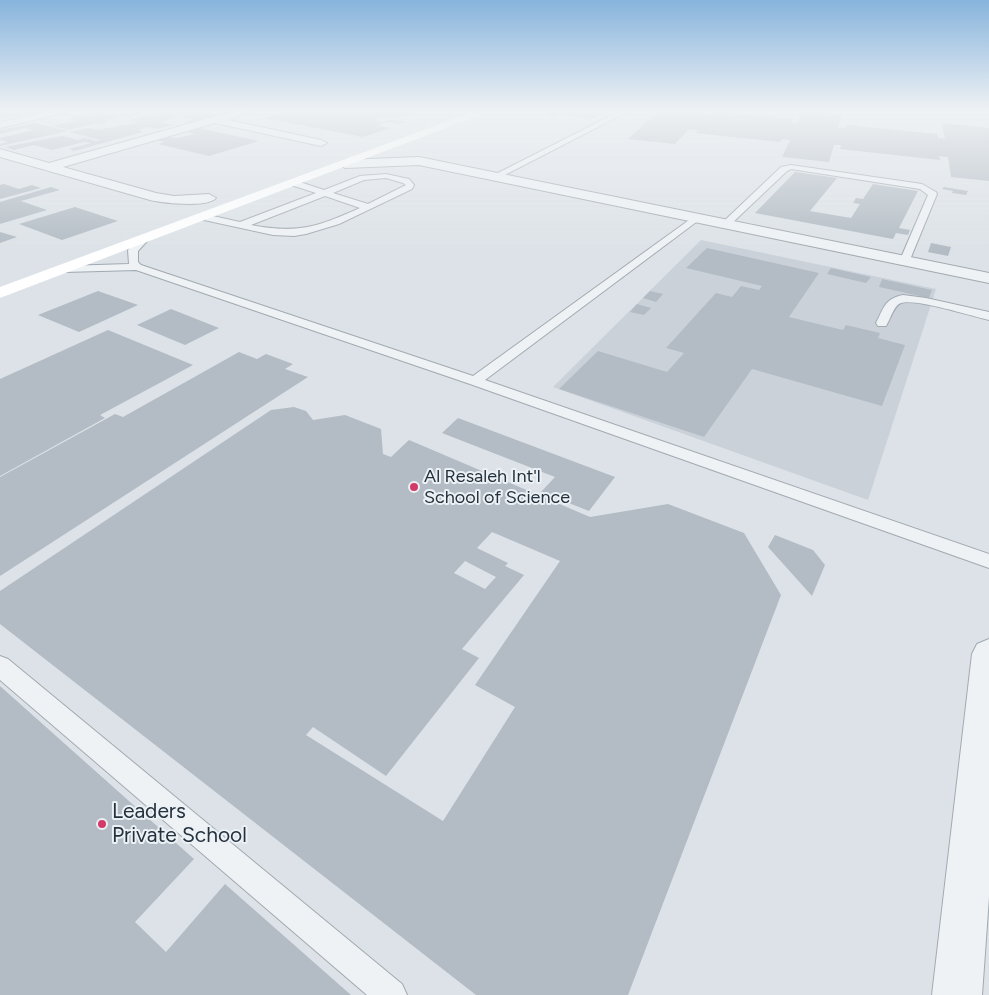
<!DOCTYPE html>
<html>
<head>
<meta charset="utf-8">
<style>
  body { margin:0 }
  canvas { display:block; background:#dce2e7 }
</style>
</head>
<body>
<canvas width="989" height="995"></canvas>
<script>
const g = document.querySelector('canvas').getContext('2d');
g.lineJoin = 'round';
function paint(path, color) {
  g.fillStyle = color;
  g.fill(path, 'evenodd');
}
function strokePath(path, color, width, dash) {
  g.strokeStyle = color;
  g.lineWidth = width;
  g.lineCap = dash ? 'butt' : 'round';
  g.setLineDash(dash || []);
  g.stroke(path);
}
function write(font, color, halo, rows, align = 'center') {
  g.font = font + ' Figtree,sans-serif';
  g.lineWidth = 4;
  g.setLineDash([]);
  g.textBaseline = 'middle';
  g.strokeStyle = halo;
  g.fillStyle = color;
  for (const [text, x, y, turn = 0] of rows) {
    g.save();
    g.translate(x, y);
    g.rotate((+turn || 0) * Math.PI / 180);
    g.textAlign = isNaN(turn) ? turn : align;
    if (halo) g.strokeText(text, 0, 0);
    g.fillText(text, 0, 0);
    g.restore();
  }
}
paint(new Path2D(`
  M701 240 936 289 868 500 553 387Z`), '#cad1d9');
paint(new Path2D(`
  M0 111H40V112L4 118 0 117Z
  M99 111 114 115 121 113 117 111 145 112 129 118 122 116 112 119 104 121 108 122 102 124 97 123 68 130 53 126 76 120 68 119 83 115 90 117 99 115 91 113Z
  M155 111H203L223 115 193 124 183 122 193 120 178 117 188 114 182 113 172 116 179 117 160 122 174 125 157 129 149 127 138 130 143 132 74 151 69 149 91 143 84 142 52 150 34 145 14 150 5 147 62 136 78 140 85 138 96 141 101 140 69 132 88 128 97 130 139 123 128 120 158 113Z
  M288 111H404L410 113 397 118 382 117 373 120 382 122 391 119 407 122 399 124 387 122 377 125 390 128 363 137 264 118Z
  M546 111H609L591 119 558 114 553 117 544 115 550 113Z
  M658 111H705L703 114H709L714 111 793 119 791 123H797L802 111 842 114 838 127 846 128 847 125 937 134 938 138 945 139 942 123 989 128V181L951 177 948 157 939 156 940 160 840 149 841 145H834L829 162 782 157 790 140 782 139 780 142 695 133 698 130 689 129 675 144 628 139Z
  M35 123 68 131 0 146V144L8 142 0 140V138L33 130 25 128 0 134V130Z
  M200 128 208 130 259 141 209 156 158 144 165 142 156 140 169 137 178 138 195 134 187 132Z
  M795 172 837 178 810 211 851 218 860 204 853 203 856 198 863 199 873 184 918 191 899 228 910 230 908 235 896 233 893 239 755 213Z
  M4 184 19 189 32 185 41 188 0 199V185Z
  M51 187 60 190 21 201 47 210 0 224V202Z
  M944 187 968 191 966 195 952 193 953 191 942 189Z
  M75 207 118 221 62 240 19 224Z
  M0 232 17 237 0 243Z
  M931 243 951 247 948 256 928 252Z
  M707 248 819 273 789 317 843 330 846 325 880 333 878 338 905 345 882 406 752 369 704 437 559 389 598 351 667 372 684 353 666 348 716 293 732 297 741 286 759 290 762 286 686 268Z
  M831 268 871 277 866 283 827 274Z
  M882 279 932 290 929 298 879 287Z
  M98 291 138 305 79 332 38 315Z
  M650 291 663 294 656 302 643 298Z
  M637 304 651 308 644 315 630 312Z
  M171 309 219 328 185 345 137 325Z
  M108 330 193 365 100 415 105 418 0 476V379Z
  M239 352 257 359 266 354 293 364 285 369 308 377 0 576V477L115 414 123 417Z
  M294 407 306 411 313 420 345 415 381 429 383 454 391 457 409 440 590 517 668 504 744 533 781 595 628 995H476L0 624V591L271 410ZM492 532 560 561 475 685 515 707 443 821 306 735 313 727 386 776 479 658 462 649 524 575 505 566 508 563 477 548ZM465 561 496 577 485 589 454 573Z
  M458 418 615 477 589 511 541 492 555 477 442 433Z
  M775 535 813 550 825 565 812 596 768 547Z
  M0 686 194 859 135 922 166 952 225 884 351 995H0Z`), '#b3bcc4');
const lane = new Path2D(`
  M620 111H629L497 179 490 177Z
  M791 165 922 184 936 192 937 194 909 262H901L900 260 928 195 920 189 791 169 787 171 729 226H723V222L781 167Z
  M386 174 409 179 414 185 412 189 339 224 306 234 294 236 273 235 204 220 199 217 204 214 240 222 316 193 291 185V181H297L324 190 360 176ZM386 178 403 183 406 185 368 204 333 193 364 180ZM325 196 360 208C317 227 299 234 251 225Z
  M696 215 701 218 699 220 485 380 989 554V568L470 384 136 270 65 272 60 269 65 266 129 264 128 250 140 237H148L149 239 138 251V262L141 265 473 376Z
  M903 295 926 298 989 312V320C972 316 915 298 901 303 894 305 890 320 886 326H878L876 323C884 308 884 299 903 295Z
  M0 656 8 659 402 984 407 995H367L0 680Z`);
const street = new Path2D(`
  M51 111H73L0 128V122Z
  M234 111H252L228 120 321 140 327 143 321 146 215 123 63 167 156 193 174 196 209 194 216 198C208 208 163 203 150 200L0 157V149L49 163Z
  M419 157 989 273V283L419 165 345 168 339 164 345 160Z
  M989 639V897L982 995H932L972 654 977 644Z`);
strokePath(lane, '#a1aab1', 2);
strokePath(street, '#a1aab1', 2);
paint(lane, '#eff2f5');
paint(street, '#eff2f5');
paint(new Path2D(`
  M475 111H490L0 298V287Z`), '#fff');
const sky = g.createLinearGradient(0, 0, 0, 251);
sky.addColorStop(0, '#87b4dc');
sky.addColorStop(0.44, '#eff2f4');
sky.addColorStop(1, '#eff2f400');
g.fillStyle = sky;
g.fillRect(0, 0, 989, 251);
for (const [x, y, r, color] of [
  [414,487,5,"#d23b67"],
  [102,824,5,"#d23b67"]
]) {
  const dot = new Path2D();
  dot.arc(x, y, r, 0, 2 * Math.PI);
  g.fillStyle = color;
  g.fill(dot);
  strokePath(dot, '#ebf1f5', 2);
}
write('18px', '#25323e', '#ebf1f5', [
  ["Al Resaleh Int'l",424,477],
  ["School of Science",424,498]
], 'left');
write('21px', '#25323e', '#ebf1f5', [
  ["Leaders",112,812],
  ["Private School",112,836]
], 'left');
</script>
</body>
</html>
